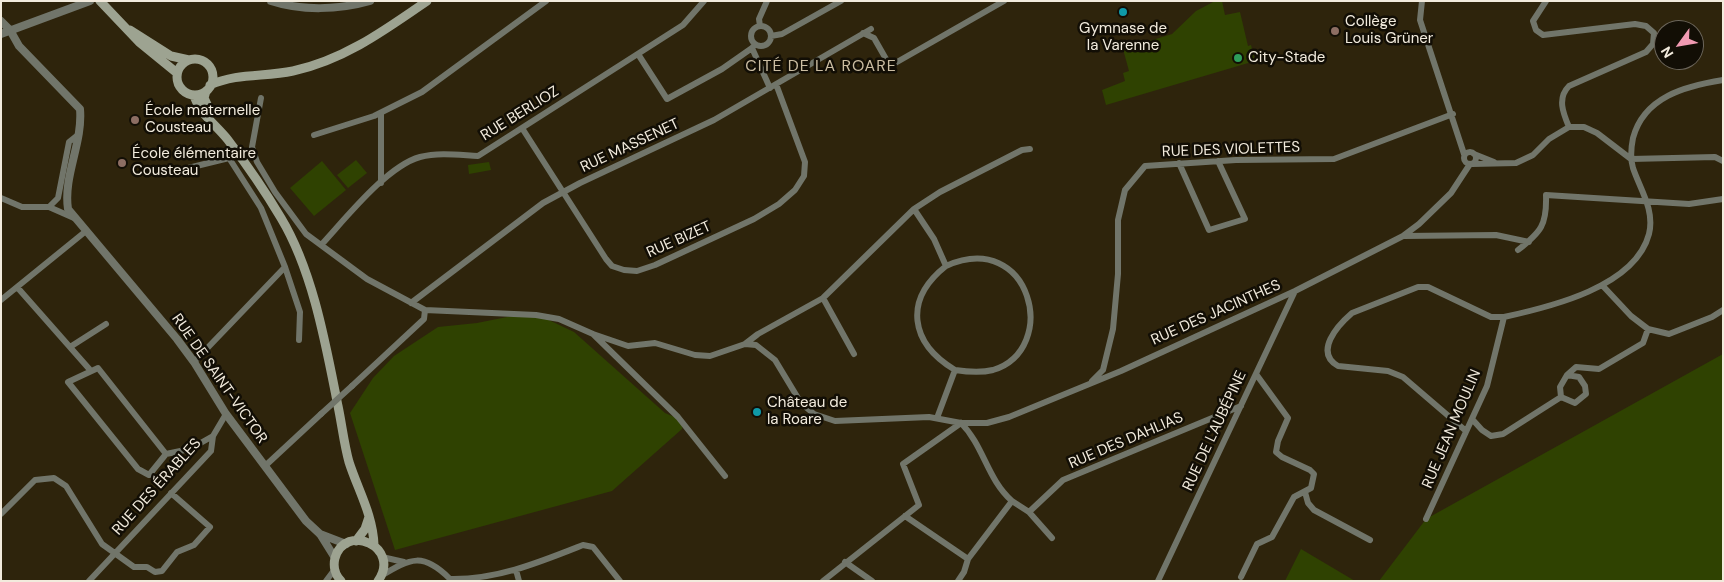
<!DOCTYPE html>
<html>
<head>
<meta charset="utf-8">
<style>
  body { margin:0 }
  #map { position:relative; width:1724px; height:582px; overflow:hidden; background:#2e240c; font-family:"DM Sans",sans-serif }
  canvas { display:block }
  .frame { position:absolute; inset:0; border:2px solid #f2ebdd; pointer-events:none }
  .north { position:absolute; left:1654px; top:20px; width:50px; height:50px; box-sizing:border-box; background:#120e05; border:1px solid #6c665b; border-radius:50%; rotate:238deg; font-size:14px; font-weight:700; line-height:20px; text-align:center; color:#f2ebdd }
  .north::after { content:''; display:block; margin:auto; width:18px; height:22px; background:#f19ab2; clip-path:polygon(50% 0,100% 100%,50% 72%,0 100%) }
</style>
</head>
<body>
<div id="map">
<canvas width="1724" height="582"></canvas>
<div class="frame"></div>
<div class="north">N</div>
</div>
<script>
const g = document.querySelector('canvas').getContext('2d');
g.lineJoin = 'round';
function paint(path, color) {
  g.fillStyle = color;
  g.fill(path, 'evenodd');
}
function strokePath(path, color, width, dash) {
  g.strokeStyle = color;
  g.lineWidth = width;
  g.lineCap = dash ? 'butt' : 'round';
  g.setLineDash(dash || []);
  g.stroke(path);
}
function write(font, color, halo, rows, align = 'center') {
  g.font = font + ' "DM Sans",sans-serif';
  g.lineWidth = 5;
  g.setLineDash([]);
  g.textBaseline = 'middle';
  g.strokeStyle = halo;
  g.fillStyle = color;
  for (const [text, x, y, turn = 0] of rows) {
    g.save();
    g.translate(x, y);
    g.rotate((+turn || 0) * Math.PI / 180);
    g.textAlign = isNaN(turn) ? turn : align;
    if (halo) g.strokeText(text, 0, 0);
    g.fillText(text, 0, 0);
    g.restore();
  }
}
paint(new Path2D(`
  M1215 1H1222L1225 15 1240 12 1248 46 1251 45 1255 61 1106 105 1102 90 1125 81 1123 73 1129 71 1123 49 1172 34 1196 11Z
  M356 160 367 173 348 188 337 175Z
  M322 161 346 190 314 216 290 188Z
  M489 162 491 170 469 174 468 165Z
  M532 312 574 332 665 413 684 421 682 429 612 491 395 550 350 413 373 378 394 356 438 327 477 323Z
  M1723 354V581H1379L1426 519Z
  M1301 549 1355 581H1285Z`), '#2f4201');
strokePath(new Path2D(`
  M1422 1 1420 20 1464 154
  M1546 1 1533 21 1536 30 1543 35 1635 24 1646 26 1654 33 1653 44 1646 52 1569 86C1557 98 1563 113 1569 127
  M760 26 759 19 767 1
  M751 36a10 10 0 1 1 20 0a10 10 0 1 1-20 0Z
  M863 33 874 38 890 66 1004 1
  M771 36 782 34 841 1
  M752 48 770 88
  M638 54 667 99 722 69 752 48 755 44
  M261 98 252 147 257 162 275 192 306 234 367 279 425 310 536 315 559 319 593 334 678 417 725 476
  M381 113V183
  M522 128 606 259 612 266 624 270 637 271 655 265 754 219 779 204 795 190 804 176 805 162 776 84
  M314 135 374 116 422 92 546 1
  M1464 158a6 6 0 1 1 12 0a6 6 0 1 1-12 0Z
  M1474 154 1494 162
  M1179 163 1209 230 1245 219 1218 161
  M1472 164 1516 163 1533 155 1549 139 1569 127H1584L1597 133 1631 159 1715 157 1723 161
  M180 170 229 158 261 208 285 267 194 362
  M1 198 22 207H49L74 218
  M49 207 58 198 69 142 79 134
  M914 209 934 239 946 266C903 300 910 343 955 370
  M1404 236 1496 235 1529 242
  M322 244C346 218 387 166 420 157 439 152 459 155 478 156L683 25 704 1
  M1518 250C1541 232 1547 225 1546 195L1689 204 1723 199
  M285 267 300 312 299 340
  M1602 285 1631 316 1648 329 1669 334 1712 317 1723 310
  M17 287 91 371
  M823 298 854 354
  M1 300 86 231
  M411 303 543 203 580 183 714 120 871 29
  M593 334 628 346 655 343 695 355 710 356 745 344 756 345 775 360 801 403 814 414 835 421 929 417 961 423H987L1009 417 1121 371 1295 291 1403 236 1419 224 1451 193 1470 164
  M745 344 758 334 823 298 914 209 940 192 1022 150 1030 149
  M70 347 106 324
  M98 368 166 454 149 475 138 469 68 382Z
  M1092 381 1103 370 1113 329 1118 274V220L1125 190 1145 166 1236 160 1334 159 1453 114
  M352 386 424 319 425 310
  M1561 397 1575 403 1586 394 1585 386 1579 377 1567 375
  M937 418 955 370C968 372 981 373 993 370 1061 349 1031 228 946 266
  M1472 419 1482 430 1491 436 1503 434 1561 397 1560 387 1567 375 1576 367 1599 369 1643 343 1648 329
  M1466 431 1403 377 1388 371 1338 366C1314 352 1337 326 1352 313L1418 287H1428L1491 317H1504
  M166 454 190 449 213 436 226 414
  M265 466 321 414
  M1305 492 1308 503 1314 510 1370 540
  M1012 501 1029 512 1052 538
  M1029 512 1063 480 1241 406
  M1 514 35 480 54 478 66 486 102 544 134 567H147L155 572 162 571 177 552 194 545 210 527 171 493
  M905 516 968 559
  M1426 519 1487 386 1504 317C1550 307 1635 287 1649 234 1655 210 1640 189 1633 168 1630 158 1631 148 1633 138 1644 97 1685 86 1723 80
  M382 557 404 562
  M845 562 872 581
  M516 570 519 581
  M381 576C411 558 423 552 450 579 497 580 540 562 583 545L593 547 620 581
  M1241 577 1257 544 1272 537 1294 497 1311 488 1314 474 1310 470 1282 457 1276 452 1278 441 1288 418 1256 374
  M89 581 211 451 213 436
  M326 581 335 569
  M823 581 919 505 903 464 961 423
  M958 581 964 572 968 559 1012 501C987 479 984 446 961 423
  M1158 581 1295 291`), '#71756a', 6);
strokePath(new Path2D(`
  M271 1C301 11 339 10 370 1
  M1 21 10 30 19 46 80 109C83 143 63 176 68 209L177 339 194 362 226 414 306 521 320 534 335 558
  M1 34 90 1
  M320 534 346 544`), '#71756a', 8);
strokePath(new Path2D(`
  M100 1 139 42 177 73
  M130 30 171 56 189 60
  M177 77a18 18 0 1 1 36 0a18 18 0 1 1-36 0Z
  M210 85C237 73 264 77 293 71 344 60 385 30 427 1
  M206 91 204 98 211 113
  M194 95C198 112 217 126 228 140 247 165 265 191 281 218 313 271 326 346 338 406 342 425 344 444 349 462 358 490 373 515 374 545
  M356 541 365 529 369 517
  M341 581C335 575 333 566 335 558 345 522 402 547 378 581`), '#9da391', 9);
strokePath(new Path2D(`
  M321 414 352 386`), '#71756a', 6);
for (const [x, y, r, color] of [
  [1123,12,5,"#0f9aa8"],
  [1335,31,5,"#8d6e63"],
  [1238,58,5,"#2e9e5b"],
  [135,120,5,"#8d6e63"],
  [122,163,5,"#8d6e63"],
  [757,412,5,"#0f9aa8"]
]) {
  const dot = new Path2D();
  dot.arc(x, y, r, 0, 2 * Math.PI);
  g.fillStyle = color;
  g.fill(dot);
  strokePath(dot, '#120e05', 2);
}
write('15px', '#f2ebdd', '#120e05', [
  ["Collège",1345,22],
  ["Louis Grüner",1345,39],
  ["Gymnase de",1123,29,"center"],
  ["la Varenne",1123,46,"center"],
  ["City-Stade",1248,58],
  ["École maternelle",145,111],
  ["Cousteau",145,128],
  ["École élémentaire",132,154],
  ["Cousteau",132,171],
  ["Château de",767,403],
  ["la Roare",767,420]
], 'left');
write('15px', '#f2ebdd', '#120e05', [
  ["RUE BERLIOZ",520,114,-32],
  ["RUE MASSENET",630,146,-25],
  ["RUE DES VIOLETTES",1231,150,-2],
  ["RUE BIZET",679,240,-24],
  ["RUE DES JACINTHES",1216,313,-24],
  ["RUE DE SAINT-VICTOR",219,379,55],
  ["RUE JEAN MOULIN",1452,429,-67],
  ["RUE DE L'AUBÉPINE",1215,431,-65],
  ["RUE DES DAHLIAS",1126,441,-23],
  ["RUE DES ÉRABLES",157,487,-48]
]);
g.letterSpacing = '1px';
write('16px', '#cbbda2', '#120e05', [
  ["CITÉ DE LA ROARE",821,67]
]);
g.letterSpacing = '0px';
</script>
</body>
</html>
